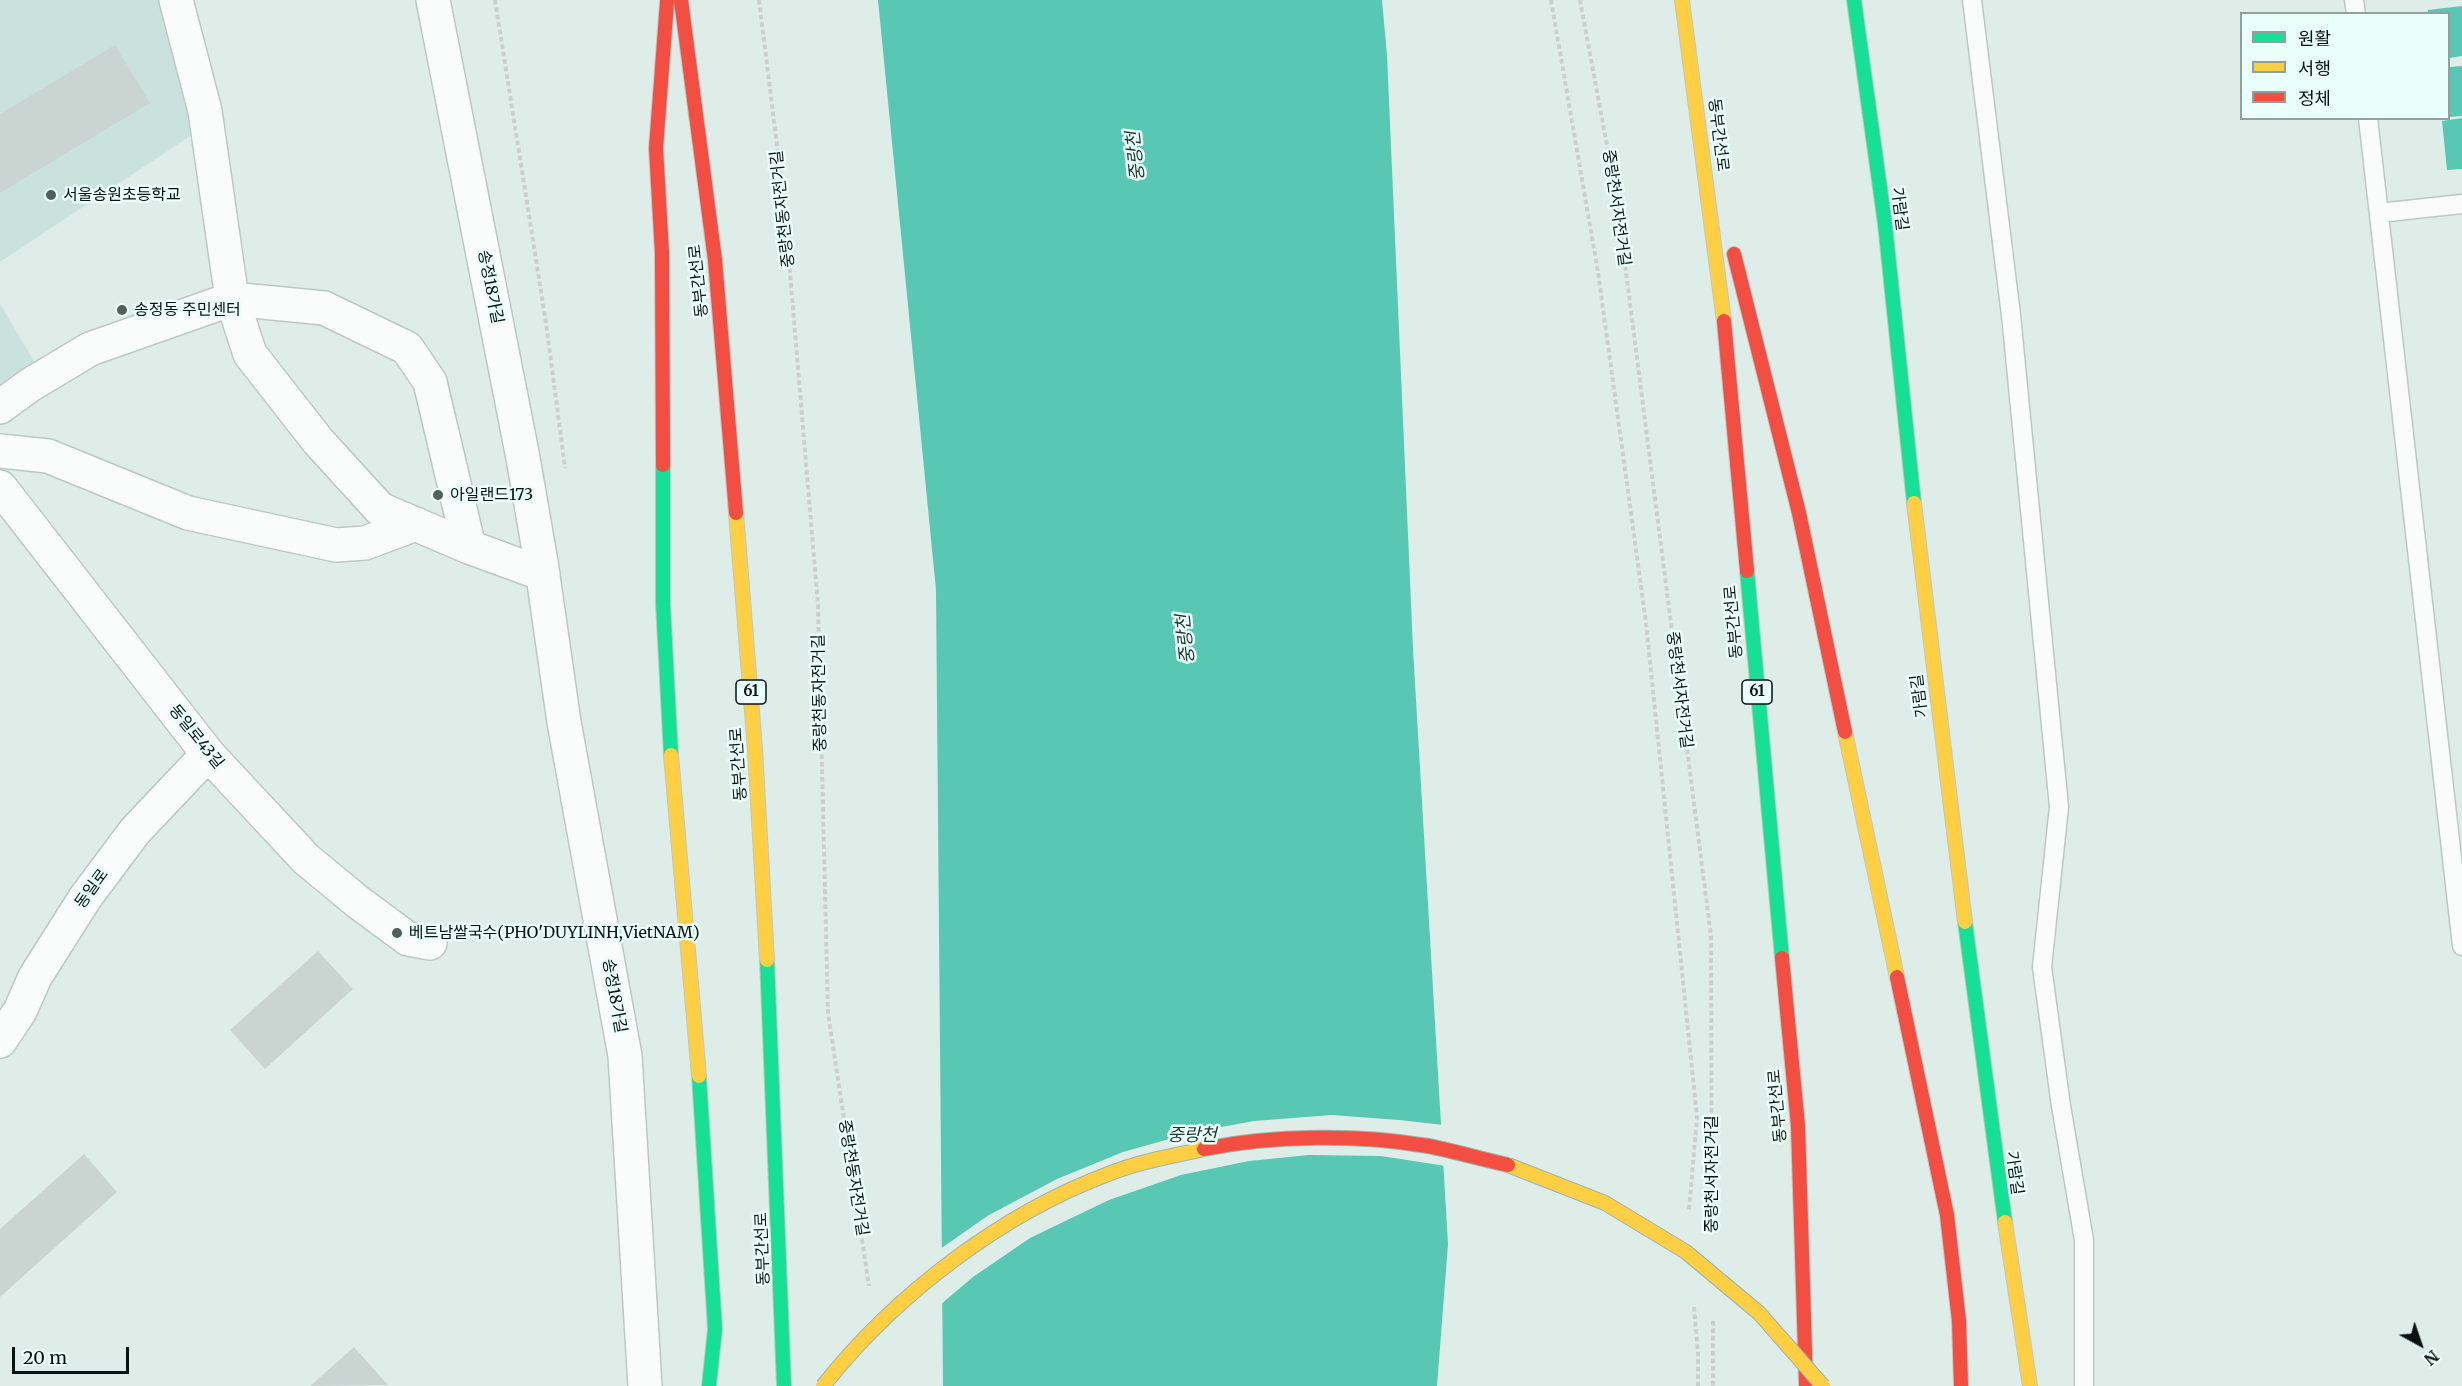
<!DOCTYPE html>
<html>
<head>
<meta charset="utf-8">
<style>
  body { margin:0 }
  #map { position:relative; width:2462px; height:1386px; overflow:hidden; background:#dfede9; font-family:Merriweather,"Noto Sans KR",serif }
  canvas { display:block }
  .legend { position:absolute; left:2240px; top:12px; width:210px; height:108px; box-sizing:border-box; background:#eafff9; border:2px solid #90a09c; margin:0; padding:8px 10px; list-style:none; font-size:18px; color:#091210 }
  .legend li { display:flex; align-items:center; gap:12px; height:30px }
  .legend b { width:30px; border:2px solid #90a09c }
  .north { position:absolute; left:2390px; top:1314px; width:60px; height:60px; -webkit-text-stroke:4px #eafff9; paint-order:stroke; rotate:140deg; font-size:16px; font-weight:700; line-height:24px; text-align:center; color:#091210 }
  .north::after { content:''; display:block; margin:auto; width:21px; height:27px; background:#091210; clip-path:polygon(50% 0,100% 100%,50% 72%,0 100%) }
  .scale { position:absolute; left:12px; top:1347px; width:117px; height:27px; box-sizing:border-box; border:3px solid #091210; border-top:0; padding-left:8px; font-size:18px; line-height:21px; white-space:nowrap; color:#091210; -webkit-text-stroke:4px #eafff9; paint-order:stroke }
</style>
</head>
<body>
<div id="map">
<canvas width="2462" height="1386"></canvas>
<ul class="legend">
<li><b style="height:8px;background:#16e098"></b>원활</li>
<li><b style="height:8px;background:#ffcf43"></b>서행</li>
<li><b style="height:8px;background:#f24e42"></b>정체</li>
</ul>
<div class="north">N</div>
<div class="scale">20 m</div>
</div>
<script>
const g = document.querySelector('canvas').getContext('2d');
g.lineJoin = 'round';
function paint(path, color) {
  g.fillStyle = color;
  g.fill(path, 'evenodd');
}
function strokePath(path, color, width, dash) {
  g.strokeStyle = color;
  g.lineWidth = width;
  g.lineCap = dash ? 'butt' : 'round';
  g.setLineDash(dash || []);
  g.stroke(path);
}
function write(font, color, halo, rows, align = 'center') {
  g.font = font + ' Merriweather,"Noto Sans KR",serif';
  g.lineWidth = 5;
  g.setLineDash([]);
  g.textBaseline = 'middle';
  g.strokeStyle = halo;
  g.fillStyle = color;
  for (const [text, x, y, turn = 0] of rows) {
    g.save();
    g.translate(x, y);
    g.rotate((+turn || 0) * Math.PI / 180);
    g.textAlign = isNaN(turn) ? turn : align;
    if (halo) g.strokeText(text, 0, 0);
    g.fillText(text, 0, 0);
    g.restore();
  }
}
paint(new Path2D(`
  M0 0H159L204 127 0 262Z
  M0 304 37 366 0 397Z`), '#cae2dc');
paint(new Path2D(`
  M878 0H1382L1387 55 1413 649 1448 1244 1437 1386H943L936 590Z
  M2462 6V56L2449 58 2448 14 2428 13V10Z
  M2462 66V116L2449 117V67Z
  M2462 118V169L2447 170 2442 121Z`), '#58c7b4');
paint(new Path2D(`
  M1332 1115 1399 1120 1444 1125 1446 1166 1381 1156 1309 1155 1249 1161 1181 1175 1109 1200 1030 1238 973 1277 940 1305V1249L989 1215 1057 1179 1123 1152 1194 1132 1254 1121Z`), '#dfede9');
paint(new Path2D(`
  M115 45 150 103 0 193V114Z
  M318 951 353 989 265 1069 230 1030Z
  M84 1154 117 1192 0 1297V1229Z
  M354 1347 388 1385 310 1386Z`), '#cad5d2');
const lane = new Path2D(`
  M1972 0 2011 315 2059 807 2042 967 2061 1106 2084 1240V1386
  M2354 0 2356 14
  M2368 118 2462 946
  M2379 213 2462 204`);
const street = new Path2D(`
  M176 0 205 111 232 299 250 354 318 441 380 509 469 547 543 574
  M433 0 523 458 541 562 564 722 625 1056 645 1386
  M0 407 30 385 90 349 232 299 324 308 407 348 430 382 469 547
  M0 451 48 456 188 513 336 545 365 543 416 524
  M0 487 208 754 306 859 358 902 408 939 430 943
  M0 1041 20 1011 35 977 85 898 135 831 208 754`);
const fast = new Path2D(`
  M1854 0 1885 224 1914 503
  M663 465V604L671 755
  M1747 571 1782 958
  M1965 922 2005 1222
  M767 960 784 1386
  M699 1076 715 1329 709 1386`);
const slow = new Path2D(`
  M1682 0 1724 321
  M1914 503 1965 922
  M736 513 755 749 767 960
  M1845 732 1897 977
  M671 755 699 1076
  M2005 1222 2030 1386`);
const jam = new Path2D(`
  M681 0 715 260 736 513
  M1734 254 1799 513 1845 732
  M1724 321 1747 571
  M663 465 662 253 656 148 667 2
  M1782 958 1798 1126 1806 1384
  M1897 977 1947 1215 1959 1321 1961 1386`);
strokePath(lane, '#bdc8c5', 21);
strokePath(street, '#bdc8c5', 36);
strokePath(fast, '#bdc8c5', 16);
strokePath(slow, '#bdc8c5', 16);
strokePath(jam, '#bdc8c5', 16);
strokePath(new Path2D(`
  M495 0 546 323 565 468
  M759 0 784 202 818 605 828 1013 869 1286
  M1551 0 1598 272 1646 623 1697 1117 1689 1210
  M1580 0 1616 194 1711 936 1712 1226
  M1694 1307 1698 1353V1386
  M1713 1321V1386`), '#cbd0cf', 4, [4.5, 3]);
strokePath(lane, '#fafcfc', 18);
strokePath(street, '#fafcfc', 33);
strokePath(fast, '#16e098', 14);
strokePath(slow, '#ffcf43', 14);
strokePath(jam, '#f24e42', 14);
const slowBridge = new Path2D(`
  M1508 1165 1605 1203 1686 1252 1759 1313 1823 1386
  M823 1386C895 1295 1002 1213 1111 1173 1141 1161 1173 1156 1204 1149`);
const jamBridge = new Path2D(`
  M1204 1149C1272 1135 1359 1134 1428 1146 1454 1151 1481 1159 1508 1165`);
strokePath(slowBridge, '#9eb3ae', 16, []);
strokePath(jamBridge, '#9eb3ae', 16, []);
strokePath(slowBridge, '#ffcf43', 14);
strokePath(jamBridge, '#f24e42', 14);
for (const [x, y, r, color] of [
  [51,195,6,"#545f5c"],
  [122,310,6,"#545f5c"],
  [438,495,6,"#545f5c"],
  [397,933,6,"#545f5c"]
]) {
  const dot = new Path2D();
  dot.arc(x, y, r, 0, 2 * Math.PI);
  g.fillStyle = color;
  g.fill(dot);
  strokePath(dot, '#eafff9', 2);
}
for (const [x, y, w] of [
  [751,692,30],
  [1757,692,30]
]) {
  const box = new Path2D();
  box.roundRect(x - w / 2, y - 12, w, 24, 4.5);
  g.fillStyle = '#eafff9';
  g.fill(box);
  strokePath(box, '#091210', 1.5);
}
write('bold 15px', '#091210', null, [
  ["61",751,692],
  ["61",1757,692]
]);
write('16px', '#091210', '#eafff9', [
  ["동부간선로",1718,135,83],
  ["중랑천서자전거길",1616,208,82],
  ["중랑천동자전거길",783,209,-96],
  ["가람길",1899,209,83],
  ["동부간선로",699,281,-96],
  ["송정18가길",490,287,79],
  ["동부간선로",1734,622,-95],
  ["중랑천서자전거길",1679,690,83],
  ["중랑천동자전거길",820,693,-91],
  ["가람길",1920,696,-97],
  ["동일로43길",196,737,51],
  ["동부간선로",739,764,-94],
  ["동일로",92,889,-54],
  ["송정18가길",614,996,80],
  ["동부간선로",1778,1106,-95],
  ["가람길",2014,1173,82],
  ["중랑천서자전거길",1712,1174,-90],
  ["중랑천동자전거길",853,1178,81],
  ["동부간선로",763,1249,-92]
]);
write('16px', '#091210', '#eafff9', [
  ["서울송원초등학교",63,195],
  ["송정동 주민센터",134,310],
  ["아일랜드173",450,495],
  ["베트남쌀국수(PHO'DUYLINH,VietNAM)",409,933]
], 'left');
write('italic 18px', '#1e3530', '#eafff9', [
  ["중랑천",1136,156,-96],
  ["중랑천",1186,639,-96],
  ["중랑천",1192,1136]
]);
</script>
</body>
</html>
